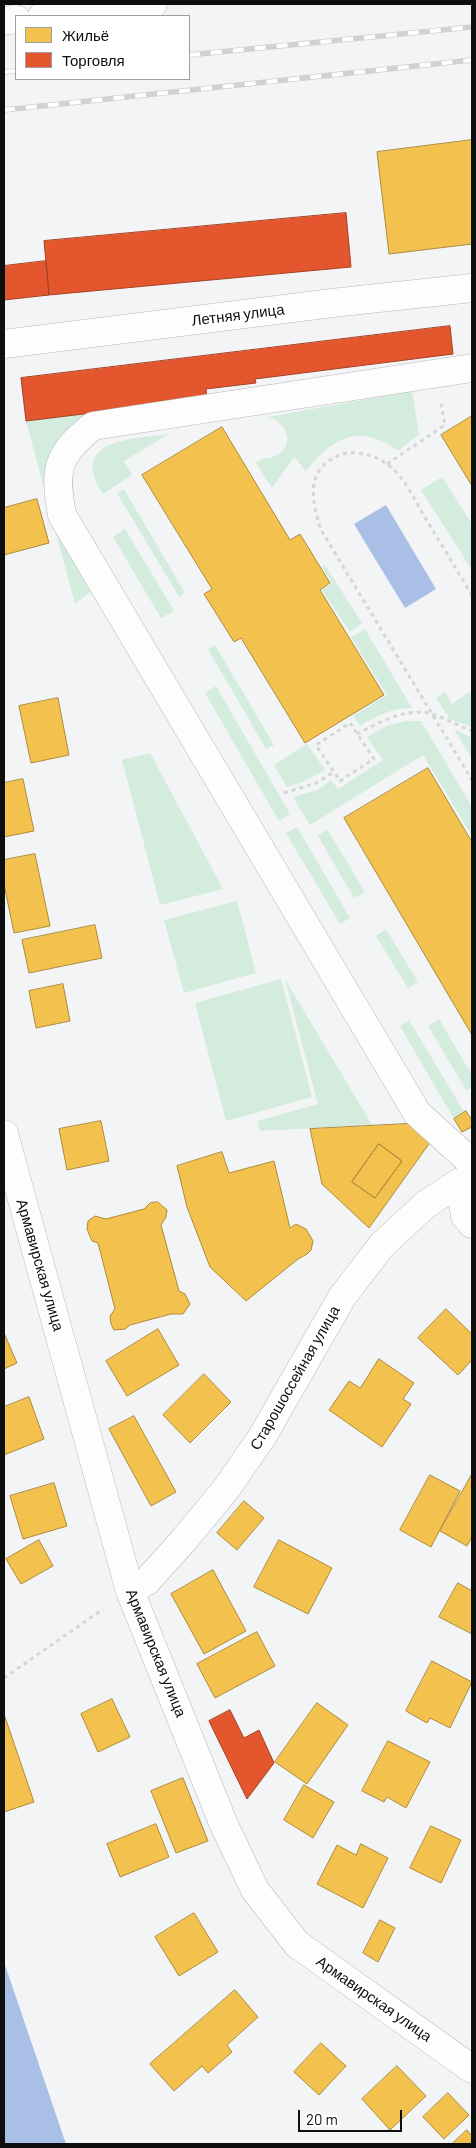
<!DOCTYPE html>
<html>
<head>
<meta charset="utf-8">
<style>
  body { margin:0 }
  #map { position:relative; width:476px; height:2148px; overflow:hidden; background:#f3f4f5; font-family:Barlow,sans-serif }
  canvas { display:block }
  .frame { position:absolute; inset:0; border:5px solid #0d0e0e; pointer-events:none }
  .legend { position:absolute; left:15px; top:15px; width:175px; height:65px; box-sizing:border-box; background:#fff; border:1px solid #9e9f9f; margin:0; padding:6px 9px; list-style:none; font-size:15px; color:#0d0e0e }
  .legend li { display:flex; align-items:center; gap:10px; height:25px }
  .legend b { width:25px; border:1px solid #9e9f9f }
  .scale { position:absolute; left:298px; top:2110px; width:104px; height:22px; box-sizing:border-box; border:2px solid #0d0e0e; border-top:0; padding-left:6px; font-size:15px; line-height:18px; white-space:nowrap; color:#0d0e0e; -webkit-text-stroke:4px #fff; paint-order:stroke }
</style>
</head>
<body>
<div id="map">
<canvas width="476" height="2148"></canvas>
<div class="frame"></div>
<ul class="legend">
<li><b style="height:14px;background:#f2c14e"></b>Жильё</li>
<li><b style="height:14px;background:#e4572e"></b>Торговля</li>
</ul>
<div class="scale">20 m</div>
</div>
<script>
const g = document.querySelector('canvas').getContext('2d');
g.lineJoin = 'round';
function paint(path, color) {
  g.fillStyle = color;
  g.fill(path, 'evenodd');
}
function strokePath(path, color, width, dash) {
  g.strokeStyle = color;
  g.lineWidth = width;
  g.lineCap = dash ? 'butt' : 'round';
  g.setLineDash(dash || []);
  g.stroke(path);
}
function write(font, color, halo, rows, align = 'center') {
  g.font = font + ' Barlow,sans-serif';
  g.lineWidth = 5;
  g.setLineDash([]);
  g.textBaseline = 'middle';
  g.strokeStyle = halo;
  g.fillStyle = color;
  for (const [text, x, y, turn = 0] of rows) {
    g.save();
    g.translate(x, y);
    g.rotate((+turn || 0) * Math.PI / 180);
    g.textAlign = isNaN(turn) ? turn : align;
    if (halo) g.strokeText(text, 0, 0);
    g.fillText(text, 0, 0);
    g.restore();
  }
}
paint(new Path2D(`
  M412 391 419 434 398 451C360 423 333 437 306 471L294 457 272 488 256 463C264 456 269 460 277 455 297 443 285 422 268 417Z
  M91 413 58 449 92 588 89 593 75 604 26 421Z
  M169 434 124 461 132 475 103 494C68 439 132 439 169 434Z
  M442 477 472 524V570L421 490Z
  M124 489 185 593 179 597 117 493Z
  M125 529 174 611 161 618 113 537Z
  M325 565 362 623 350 632 322 590 332 583 322 567Z
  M365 629 412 708C394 707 376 716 360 726L353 716 387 695 351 637Z
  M215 645 274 745 266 749 208 649Z
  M216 686 290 814 279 821 205 693Z
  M472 690V727L450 719 436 698 445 692 452 704Z
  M407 721H421L472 807V836L423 755 310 825 293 797 318 790 331 780 338 789 383 760 367 737 386 726Z
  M454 729 472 738V759Z
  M307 744 325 770 303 782 287 787 274 765Z
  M150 753 223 889 160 905 122 760Z
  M297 827 350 918 340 924 286 833Z
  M327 829 365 892 354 898 318 836Z
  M237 901 256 973 184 993 164 920Z
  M386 929 418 982 408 988 376 936Z
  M281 979 312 1097 226 1121 195 1003Z
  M285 979 372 1125 260 1131 257 1121 318 1104Z
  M439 1019 472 1075V1087L466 1090 428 1026Z
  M409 1020 464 1112 454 1119 400 1026Z`), '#d3ecdd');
paint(new Path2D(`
  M386 505 436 589 405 608 354 524Z
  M4 1962 66 2144H4Z`), '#a9bfe6');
const homes = new Path2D(`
  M472 140V244L389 254 377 152Z
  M472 416V486L441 435Z
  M222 427 290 540 300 534 330 583 320 590 384 695 305 743 241 638 234 642 204 594 212 589 142 475Z
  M37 499 49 543 4 555V508Z
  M58 698 69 755 31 763 19 706Z
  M428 768 472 842V1035L344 818Z
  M23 779 34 831 4 837V783Z
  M35 854 50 926 14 933 4 884V860Z
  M95 925 102 958 29 973 22 940Z
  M63 984 70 1021 36 1028 29 991Z
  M466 1111 472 1120V1127L462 1132 454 1119Z
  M101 1121 109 1161 67 1170 59 1129Z
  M424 1123 431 1141 369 1228 322 1184 310 1129ZM379 1144 402 1161 375 1198 352 1182Z
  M379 1144 402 1161 375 1198 352 1182Z
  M222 1152 229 1173 274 1161 290 1228 296 1224 306 1229 313 1241 311 1250 307 1254 298 1259 246 1301 210 1267 187 1207 177 1166Z
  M158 1202 167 1210 166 1217 161 1225 179 1291 185 1294 190 1304 183 1314H171L130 1325 125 1329 114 1330 111 1324 110 1316 115 1309 98 1243 92 1241 87 1229 88 1221 95 1216 106 1219 144 1209 150 1203Z
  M446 1309 472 1334V1360L458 1375 418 1338Z
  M158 1329 179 1365 127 1396 106 1361Z
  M4 1333 17 1363 4 1369Z
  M379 1359 414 1383 403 1399 411 1404 382 1447 329 1410 349 1381 360 1388Z
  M204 1374 231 1402 190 1443 163 1415Z
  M29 1397 44 1439 4 1455V1407Z
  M134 1416 176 1492 151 1506 109 1429Z
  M472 1474V1537L467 1546 440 1531Z
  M430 1475 460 1491 431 1547 400 1530Z
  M54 1483 67 1526 23 1539 10 1496Z
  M244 1501 264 1518 237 1550 217 1533Z
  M39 1540 53 1566 21 1584 6 1559Z
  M279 1540 332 1568 308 1614 254 1587Z
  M213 1570 246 1631 204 1654 171 1594Z
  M458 1583 472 1591V1634L439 1617Z
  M257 1632 275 1666 215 1698 197 1664Z
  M432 1661 472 1682 450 1728 430 1718 427 1723 406 1711Z
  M112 1699 130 1737 98 1752 81 1714Z
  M317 1703 348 1725 307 1784 275 1762Z
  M4 1714 34 1802 4 1812Z
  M388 1741 430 1762 406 1808 387 1797 384 1802 362 1791Z
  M183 1778 208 1841 176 1853 151 1791Z
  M304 1785 334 1802 313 1838 284 1820Z
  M156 1824 169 1857 120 1877 107 1844Z
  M431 1826 461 1840 441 1883 410 1868Z
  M361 1844 388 1858 363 1908 317 1884 337 1845 356 1855Z
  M194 1913 218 1952 179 1976 155 1937Z
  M380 1920 395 1928 378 1962 363 1953Z
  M235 1990 258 2017 227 2045 232 2052 208 2073 202 2066 174 2091 150 2064Z
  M321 2043 346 2066 319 2095 294 2072Z
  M397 2066 426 2096 390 2130 362 2099Z
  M448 2093 469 2115 444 2139 423 2117Z
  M467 2130 472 2136V2144H452Z`);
paint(homes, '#f2c14e');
strokePath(homes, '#ad8b3b', 1);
const shops = new Path2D(`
  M346 213 351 267 49 295 44 241Z
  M46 261 49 295 4 300V266Z
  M450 326 453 354 255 379 256 383 206 389 207 399 26 421 21 378Z
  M230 1710 244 1738 259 1730 274 1763 247 1799 209 1721Z`);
paint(shops, '#e4572e');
strokePath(shops, '#a44124', 1);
const minor = new Path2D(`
  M42 16 153 4
  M4 21 16 19
  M4 344 341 302 472 288
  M472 368 93 426C56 455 54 470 62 515L417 1113 472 1163
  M4 1134 130 1591 224 1825 255 1890 297 1944 472 2069
  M460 1182 465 1216 472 1224
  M130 1591 147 1581 183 1541 226 1489 262 1437 342 1297 382 1245 425 1205 460 1182 472 1179`);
strokePath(minor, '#b7b8b8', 29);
strokePath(new Path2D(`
  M387 464 445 425 441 404
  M472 596C456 568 439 541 423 514 413 497 403 475 387 464 368 451 342 447 324 465 306 482 315 510 321 530L472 780
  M350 723 374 759 340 781 316 745Z
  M357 734C380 722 406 707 432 714 445 718 459 726 472 731
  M284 793 316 783 334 772
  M4 1678 103 1609`), '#d5d6d6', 3, [4, 4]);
strokePath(minor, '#fdfdfe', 28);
const rail = new Path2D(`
  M189 55 472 27
  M4 72 16 71
  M4 110 472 60`);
strokePath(rail, '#d0d1d1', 5.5);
strokePath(rail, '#fff', 4, [11]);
write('15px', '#0d0e0e', '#fff', [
  ["Летняя улица",238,315,-7],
  ["Армавирская улица",40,1265,74],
  ["Старошоссейная улица",295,1378,-60],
  ["Армавирская улица",156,1653,68],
  ["Армавирская улица",374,1999,35]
]);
</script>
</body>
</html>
